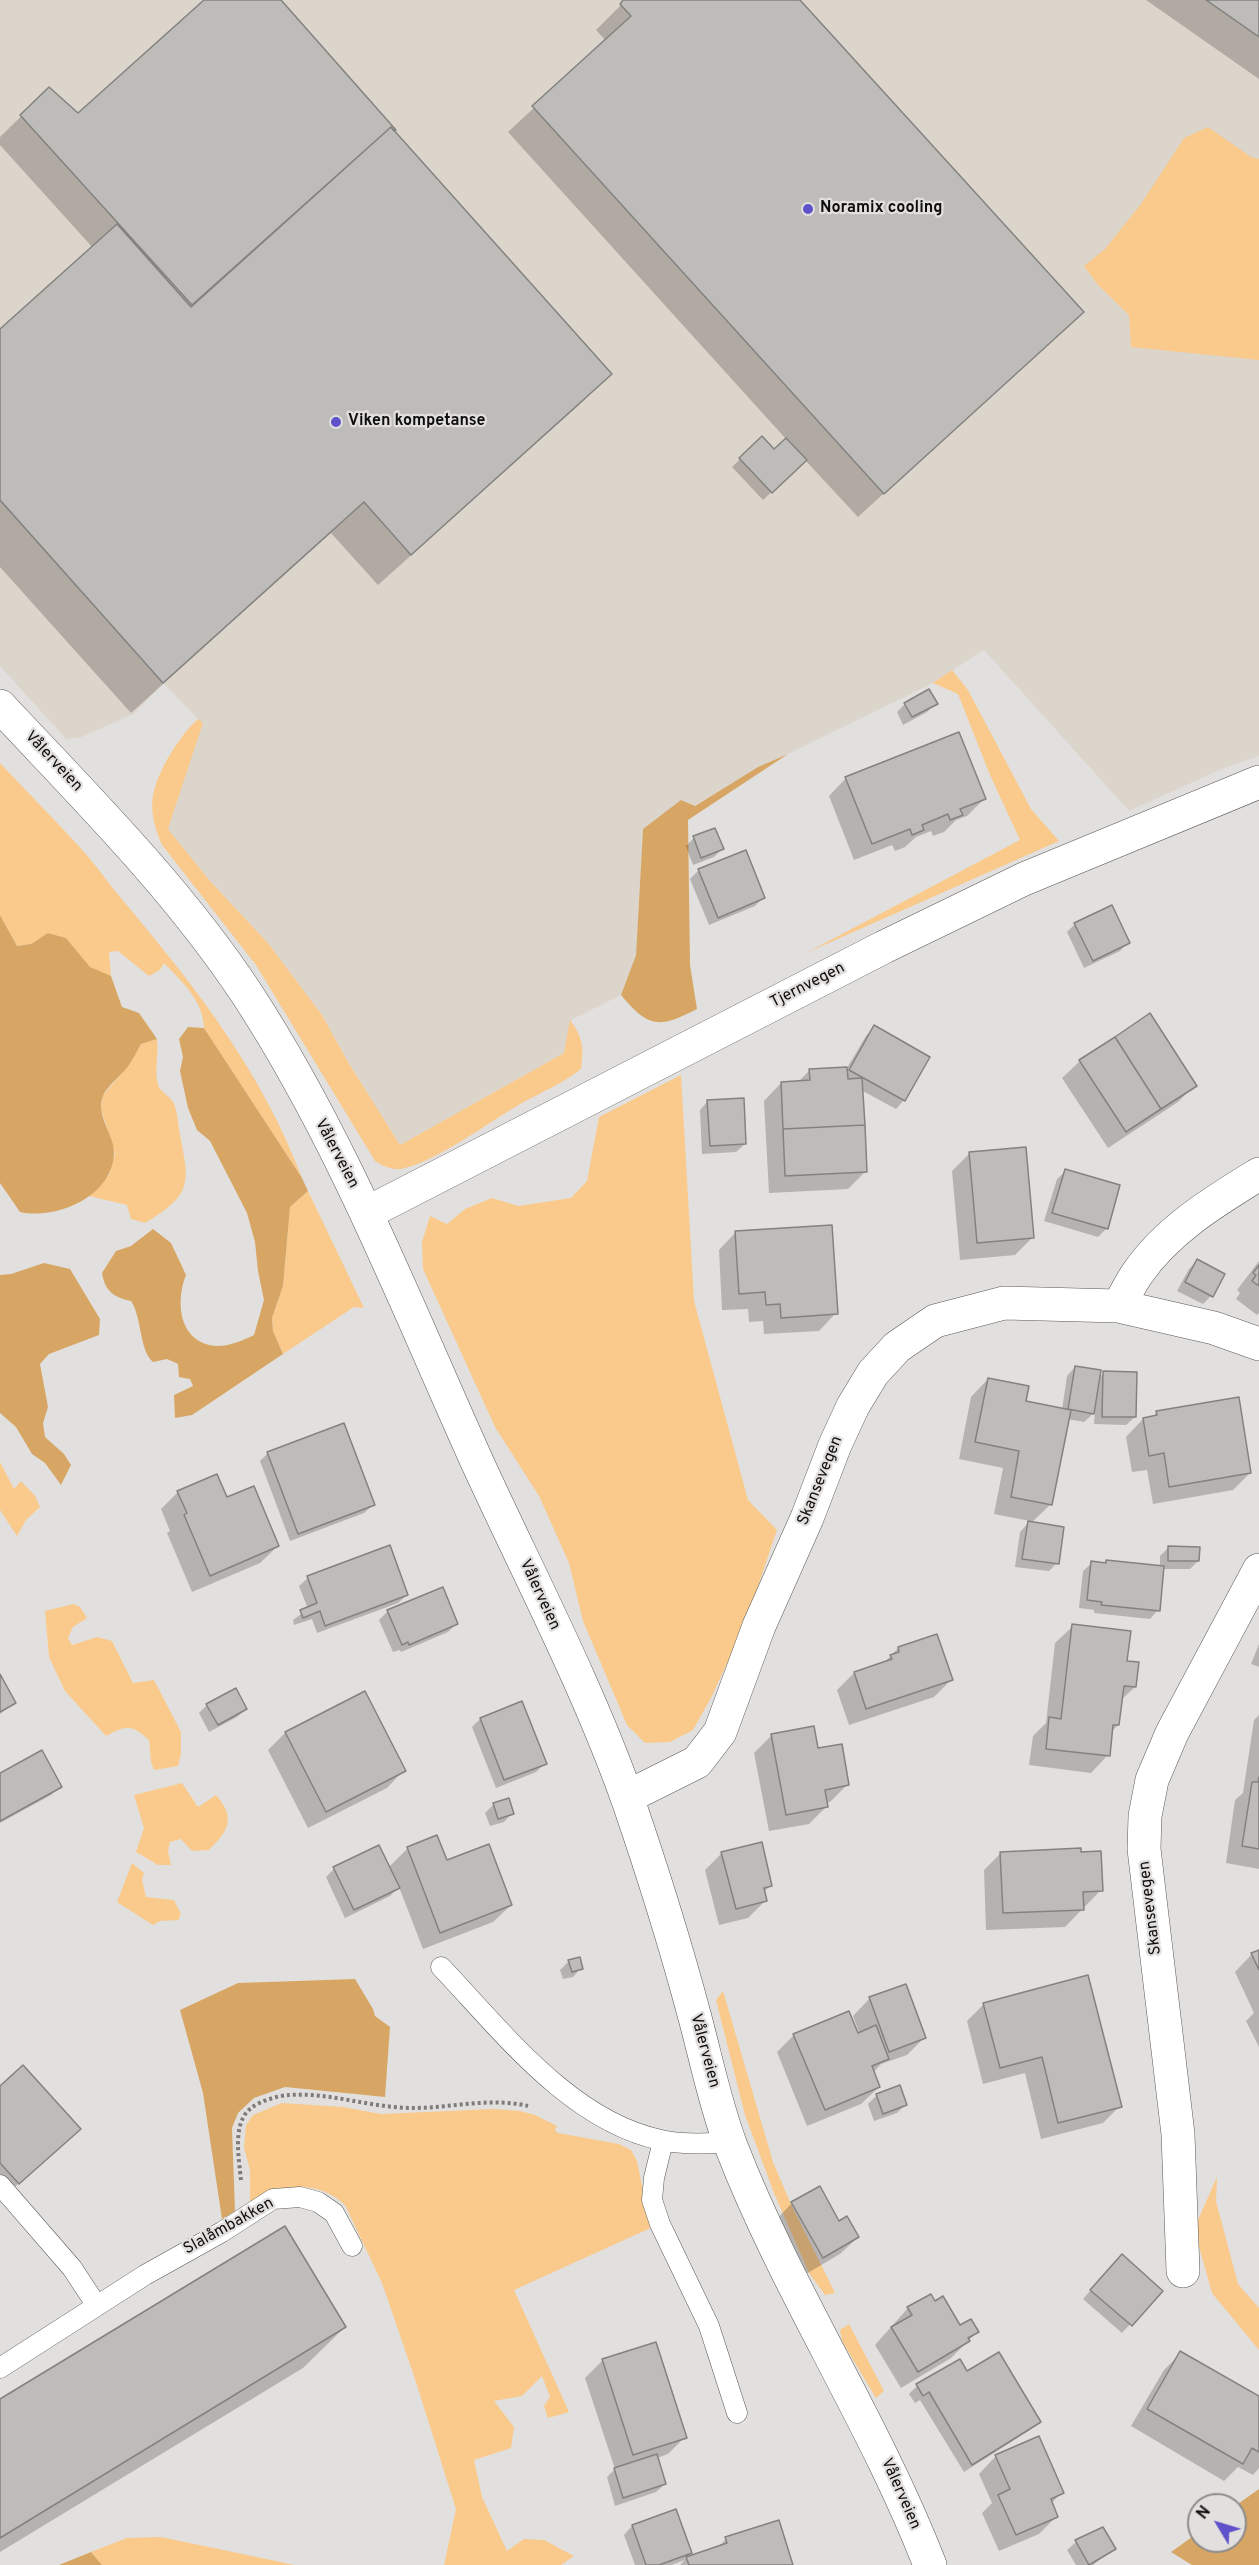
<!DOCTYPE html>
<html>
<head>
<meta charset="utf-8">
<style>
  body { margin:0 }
  #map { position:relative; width:1259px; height:2565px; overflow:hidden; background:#e2e0de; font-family:Overpass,sans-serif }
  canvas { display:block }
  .north { position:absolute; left:1187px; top:2493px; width:60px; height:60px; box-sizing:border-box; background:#e2e0de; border:2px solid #8e8c8b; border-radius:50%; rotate:308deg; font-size:16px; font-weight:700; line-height:24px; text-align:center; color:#0f0e0e }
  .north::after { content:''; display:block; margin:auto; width:21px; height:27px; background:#5e51c9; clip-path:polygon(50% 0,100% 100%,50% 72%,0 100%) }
</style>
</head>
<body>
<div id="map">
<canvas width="1259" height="2565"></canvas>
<div class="north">N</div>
</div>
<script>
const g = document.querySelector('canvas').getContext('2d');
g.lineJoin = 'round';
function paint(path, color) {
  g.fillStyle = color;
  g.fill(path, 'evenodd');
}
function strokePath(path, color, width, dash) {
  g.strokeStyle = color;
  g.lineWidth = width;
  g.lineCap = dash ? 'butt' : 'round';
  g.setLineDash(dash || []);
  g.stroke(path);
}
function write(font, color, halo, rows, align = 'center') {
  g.font = font + ' Overpass,sans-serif';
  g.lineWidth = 4.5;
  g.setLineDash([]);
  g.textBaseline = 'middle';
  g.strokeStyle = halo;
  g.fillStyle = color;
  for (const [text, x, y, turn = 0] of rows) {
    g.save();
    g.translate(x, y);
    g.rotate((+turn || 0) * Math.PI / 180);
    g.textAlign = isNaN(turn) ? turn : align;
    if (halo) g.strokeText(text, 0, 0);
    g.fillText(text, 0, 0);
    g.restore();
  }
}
paint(new Path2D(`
  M0 0H1259V756L1222 769 1129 811 984 650 933 683 788 754 758 767 694 806 643 829 636 955 621 995 571 1020 564 1053 400 1145 348 1062 322 1015 268 943 210 881 168 829 202 723 163 683 134 714 79 738 66 739 0 666Z`), '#dcd5cc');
paint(new Path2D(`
  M1208 127 1251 157 1259 159V360L1131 347 1129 315 1098 285 1084 266 1105 249 1141 204 1184 138Z
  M952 670 968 690 1031 809 1059 841 806 953 1020 840 990 775 958 694 933 683Z
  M198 719 203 723 168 829 210 881 268 943 322 1015 348 1062 400 1145 564 1053 570 1020C583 1037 584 1048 581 1069 562 1084 542 1092 522 1103 489 1122 436 1162 401 1169 392 1170 383 1166 375 1161L256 965 162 845C155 829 150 812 153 795 158 770 180 735 198 719Z
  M0 763C28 793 58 823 85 853 99 869 111 887 125 903 197 989 262 1072 302 1178L204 1028C203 1000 182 982 164 963L160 970 149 976 118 951 109 952 111 976 90 968 66 938 48 933 31 944 17 946 0 915Z
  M157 1039C159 1055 154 1070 158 1085 161 1093 170 1096 173 1102 178 1111 178 1125 180 1135 190 1184 192 1195 145 1223L131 1219 127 1205 89 1196 109 1175 115 1153 101 1109 103 1095 130 1064 141 1044Z
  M681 1075 694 1301 748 1500 777 1530 746 1622 712 1696 693 1730 670 1742 645 1743 627 1725 583 1621 569 1563 539 1496 495 1427 423 1269 422 1242 430 1216 447 1224 465 1209 492 1198 518 1206 571 1198 587 1181 599 1117Z
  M308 1191 364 1308 354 1307 283 1354 273 1331 272 1318 283 1286 290 1207Z
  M0 1462 14 1489 21 1481 35 1496 40 1507 26 1520 17 1536 0 1510Z
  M74 1604 80 1607 87 1618 73 1627 68 1638 72 1645 97 1637 112 1641 133 1683 154 1680 181 1732V1754L178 1766 154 1770 151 1762 149 1740C131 1724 127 1725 106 1736L65 1691 49 1657 45 1611Z
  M182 1783 198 1807 216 1795C236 1818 229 1830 209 1850L192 1851 181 1839 170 1842 168 1851 171 1865H158L136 1852 144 1828 134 1795Z
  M132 1863 144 1873 142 1880 146 1897 174 1900 181 1914 178 1920 160 1921 153 1925 117 1902Z
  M723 1991 773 2162 790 2202 835 2293 825 2295 809 2273 774 2193 745 2115 716 2000Z
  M282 2103 343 2107 381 2114 493 2109 520 2111 535 2115 557 2126 555 2130 558 2133 619 2144 631 2150 637 2161 645 2200 655 2226 514 2290 569 2412 548 2418 544 2406 550 2397 542 2376 522 2396 494 2401 514 2427 511 2448 474 2460 482 2497 507 2551 524 2539 544 2540 574 2556 561 2565H444L456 2509 413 2373 382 2283 345 2205C317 2179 281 2184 250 2202V2170L244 2148 246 2125 253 2115Z
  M1217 2177 1216 2201 1238 2284 1259 2308V2350L1212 2293 1194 2229Z
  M849 2324 884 2391 876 2398 842 2341 840 2330Z
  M161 2537 295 2565H102L91 2552 127 2538Z`), '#f9ca8c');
paint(new Path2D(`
  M788 754 688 820 690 965 697 1009C660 1028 649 1029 621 995L636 955 643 829 681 800 695 806 758 767Z
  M0 915 17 946 31 944 48 933 66 938 90 967 111 976 122 1007 139 1013 157 1039 141 1044C137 1051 134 1058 129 1065 123 1074 106 1087 103 1096 95 1116 115 1135 114 1154 112 1197 56 1220 20 1212L0 1183Z
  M188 1027 204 1028 302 1178 308 1191 290 1207 283 1286 272 1318 273 1331 283 1354 192 1415 175 1418 174 1395 193 1386 190 1379 179 1377 178 1364 167 1359 153 1362C139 1350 142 1317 131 1301 113 1297 105 1291 102 1273L116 1251 131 1246 153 1229 171 1243 186 1275C176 1300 178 1337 209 1345 225 1349 241 1341 254 1335L264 1300 258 1271 255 1242 247 1213 210 1141 197 1130 188 1108 180 1071 183 1057 179 1039Z
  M44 1263 70 1269 100 1319 99 1335 49 1354 40 1364 48 1407 43 1423 45 1437 64 1454 71 1465 61 1485 45 1463 32 1454 16 1427 0 1413V1275L11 1274Z
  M355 1979 373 2009 375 2016 390 2027 385 2097 285 2087 254 2098 238 2113 232 2128 235 2211 222 2219 203 2093 180 2010 238 1983Z
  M1259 2489V2565H1192L1171 2552 1199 2532V2541H1235V2506Z
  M91 2552 102 2565H59Z`), '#d7a664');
paint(new Path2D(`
  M207 0H279L389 127 610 374 578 406 378 585 331 533 131 713 0 567V331L93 248 0 145V137L49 89 78 115Z
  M626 0H798L1082 312 858 517 805 460 763 500 732 467 762 438 774 451 786 439 508 132 606 41 596 30Z
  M1146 0H1259V79Z
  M936 703 927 712 903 725 897 712 905 704Z
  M846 778 984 799 967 816 956 820 944 832 933 836 931 831 916 837 905 847 895 851 892 845 854 860 829 796Z
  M694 838 722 849 714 857 693 865 686 846Z
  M699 870 763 898 755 906 709 925 690 879Z
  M1075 924 1128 943 1120 951 1084 968 1067 932Z
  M874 1027 904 1100 896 1109 861 1090 865 1172 848 1189 769 1193 764 1101 781 1083H797L810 1070 847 1068 866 1036Z
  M1080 1061 1195 1085 1178 1102 1108 1148 1062 1078Z
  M708 1101 745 1144 736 1152 702 1154 700 1110Z
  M970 1153 1032 1238 1015 1255 960 1260 952 1171Z
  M1066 1171 1119 1186 1106 1229 1098 1237 1044 1221 1057 1179Z
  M736 1232 836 1313 819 1331 764 1334 763 1321 749 1322 748 1309 722 1310 719 1250Z
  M1197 1261 1211 1296 1203 1304 1177 1291 1189 1269Z
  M1259 1261V1313L1257 1315 1236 1299 1240 1293 1237 1290Z
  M1075 1367 1098 1379 1104 1373 1135 1417 1126 1425 1094 1424 1095 1412 1084 1422 1067 1419 1051 1504 1031 1523 1057 1563 1049 1571 1015 1567 1020 1532 1030 1521 994 1514 1003 1468 959 1459 971 1397 988 1379 1025 1402 1062 1410 1067 1376Z
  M1157 1412 1250 1473 1233 1490 1153 1504 1147 1470 1132 1472 1126 1437 1143 1419 1152 1418Z
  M268 1453 373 1505 364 1513 290 1541 260 1461Z
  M178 1492 226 1499 278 1546 260 1563 192 1592 167 1533 170 1531 161 1509Z
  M389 1547 407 1595 398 1603 317 1633 312 1619 294 1625 293 1620 308 1609 299 1586 308 1578Z
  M1168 1548 1198 1561 1190 1569H1163L1158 1610 1150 1619 1094 1613V1610L1079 1608 1083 1571 1092 1563 1104 1564 1107 1562 1160 1567V1556Z
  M388 1611 456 1624 448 1632 401 1652 400 1650 393 1652 379 1620Z
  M1073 1626 1126 1662 1135 1687 1121 1700 1118 1725 1111 1732 1108 1755 1091 1773 1029 1765 1033 1736 1046 1723 1055 1643Z
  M1259 1644V1667L1251 1664Z
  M898 1648 951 1680 934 1697 849 1725 837 1690 854 1673 883 1664Z
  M0 1677 14 1703 0 1714Z
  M364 1693 404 1770 387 1788 308 1828 268 1750 285 1733Z
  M207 1705 246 1709 237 1717 209 1732 199 1713Z
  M1259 1715V1869L1226 1863 1235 1800 1243 1793 1254 1720Z
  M480 1719 545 1763 536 1772 496 1788 472 1727Z
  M772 1735 816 1750 847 1785 830 1802 825 1803 826 1807 809 1824 769 1831 754 1753Z
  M0 1774 60 1787 51 1795 0 1823Z
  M494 1804 512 1813 504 1822 490 1826 485 1813Z
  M408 1848 446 1862 511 1905 493 1922 423 1949 399 1887 390 1896 345 1918 326 1877 334 1869 388 1868Z
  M722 1853 770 1886 763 1893 765 1901 748 1918 719 1925 705 1870Z
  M1001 1853H1080L1101 1890 1065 1927 986 1930 984 1870Z
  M1259 1951V2047L1246 2021 1254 2013 1235 1972 1252 1954Z
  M569 1961 581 1968 573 1977 563 1979 560 1970Z
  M870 1998 924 2038 907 2055 881 2064 873 2073 879 2087 861 2104 807 2126 777 2052 794 2035 861 2038 853 2016Z
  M984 2004 1120 2106 1103 2123 1041 2139 1025 2073 983 2084 967 2021Z
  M899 2087 905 2105 897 2113 874 2121 868 2104 876 2096Z
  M0 2088 70 2138 9 2192 0 2181Z
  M792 2203 839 2223 858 2237 840 2254 806 2274 775 2221Z
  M1113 2265 1161 2291 1122 2333 1083 2299Z
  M934 2303 959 2327 977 2332 951 2358 901 2388 875 2345 908 2308Z
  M345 2327 303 2368 0 2552V2401Z
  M1181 2353 1259 2398V2468L1253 2475 1238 2467 1224 2481 1131 2426 1164 2370Z
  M603 2360 685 2437 668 2454 657 2458 665 2484 656 2492 615 2506 607 2477 615 2469 585 2378Z
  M966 2373 1039 2422 1030 2430 964 2472 920 2400 915 2403 909 2394 917 2386Z
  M996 2456 1062 2492 1051 2504 1057 2516 1039 2534 999 2551 982 2513 992 2503 979 2474Z
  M675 2511 690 2553 684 2559 716 2549 726 2539 792 2565H680L685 2560 671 2565H635L624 2535 632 2526Z
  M1094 2531 1114 2549 1093 2565H1076L1067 2550 1076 2542Z`), '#0003');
const building = new Path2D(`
  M204 0H281L396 130 394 131 391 127 192 305 20 115 49 87 78 113Z
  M623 0H800L1084 312 884 494 532 106 631 16 620 4Z
  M1206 0H1259V37Z
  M391 127 612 374 411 555 364 502 163 683 0 500V329L117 224 191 307Z
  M762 436 774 449 786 438 807 460 772 493 739 458Z
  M929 689 938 704 912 717 904 703Z
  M959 732 986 799 960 809 963 815 950 820 948 814 922 825 924 830 912 835 910 829 872 844 845 777Z
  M715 828 724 849 701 858 693 836Z
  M746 850 765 898 718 918 698 869Z
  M1112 905 1130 943 1093 961 1074 923Z
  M1150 1013 1197 1086 1161 1109 1115 1037Z
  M874 1025 930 1057 905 1101 849 1070Z
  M1115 1037 1161 1109 1126 1132 1079 1060Z
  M847 1067 848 1079 862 1078 865 1125 783 1129 781 1082 810 1080 809 1069Z
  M744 1098 746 1144 710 1146 707 1100Z
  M865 1125 867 1172 785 1176 783 1129Z
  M1026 1147 1034 1238 977 1243 969 1152Z
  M1065 1169 1120 1185 1108 1229 1052 1213Z
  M832 1225 838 1314 781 1318 780 1304 766 1305 765 1292 739 1294 735 1231Z
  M1197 1259 1225 1274 1213 1297 1185 1282Z
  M1259 1265V1286L1252 1281 1256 1275 1253 1273Z
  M1075 1366 1101 1370 1094 1414 1068 1409Z
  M1103 1371 1137 1372 1136 1417H1102Z
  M988 1378 1029 1386 1026 1401 1071 1410 1052 1505 1011 1497 1019 1451 975 1442Z
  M1239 1397 1251 1473 1169 1487 1164 1453 1149 1456 1143 1418 1157 1415 1156 1411Z
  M344 1423 375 1505 298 1534 267 1452Z
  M217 1474 227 1497 254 1486 279 1546 210 1576 184 1515 187 1513 177 1491Z
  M1028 1521 1064 1527 1059 1564 1022 1559Z
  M390 1545 408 1595 325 1626 320 1611 303 1618 300 1610 317 1603 307 1576Z
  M1168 1546 1200 1547 1199 1561H1168Z
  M1106 1560 1164 1566 1160 1611 1101 1605 1102 1602 1087 1600 1091 1561 1106 1563Z
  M443 1587 458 1624 409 1645 408 1642 402 1645 387 1610Z
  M1072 1624 1131 1631 1127 1661 1139 1662 1136 1687 1124 1686 1119 1725H1113L1110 1756 1046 1749 1049 1717 1061 1719Z
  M937 1634 953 1680 866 1709 854 1672 892 1659 890 1655 899 1652 898 1647Z
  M0 1674 16 1703 0 1712Z
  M236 1688 247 1709 218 1725 206 1704Z
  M365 1691 406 1771 326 1812 285 1732Z
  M522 1701 547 1764 504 1780 480 1718Z
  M814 1726 818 1748 842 1744 849 1785 825 1790 828 1807 786 1815 771 1734Z
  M42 1750 62 1787 0 1821V1773Z
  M1259 1777V1849L1242 1846 1252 1782H1258Z
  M509 1798 514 1814 498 1819 493 1803Z
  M437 1835 447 1860 489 1844 512 1905 440 1933 407 1847Z
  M762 1842 772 1886 764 1888 767 1901 736 1909 721 1852Z
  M379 1845 400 1888 354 1910 333 1867Z
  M1081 1848V1852L1101 1851 1103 1891 1083 1892 1084 1910 1003 1913 1000 1852Z
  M1259 1950V1970L1251 1953Z
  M580 1957 583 1969 572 1972 568 1960Z
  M1088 1975 1122 2107 1058 2123 1042 2057 1000 2068 983 2003Z
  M906 1984 926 2038 889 2052 869 1997Z
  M849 2011 858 2033 876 2025 889 2059 872 2066 880 2087 825 2110 793 2034Z
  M23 2065 81 2129 19 2184 0 2163V2086Z
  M900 2085 907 2105 883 2114 876 2094Z
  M820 2186 839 2221 847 2216 859 2237 823 2258 791 2202Z
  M285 2226 346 2327 0 2538V2399Z
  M1122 2254 1163 2291 1132 2326 1090 2290Z
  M931 2294 935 2301 943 2296 960 2325 971 2319 979 2332 968 2338 970 2341 918 2372 891 2327 912 2315 907 2307Z
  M656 2342 687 2438 633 2455 602 2359Z
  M1180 2351 1259 2396V2452L1252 2448 1243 2464 1147 2409Z
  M999 2352 1041 2422 972 2465 929 2392 923 2396 916 2384 960 2359 967 2371Z
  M1039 2436 1064 2493 1051 2499 1058 2517 1016 2535 998 2495 1010 2489 995 2455Z
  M657 2454 666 2484 623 2498 614 2468Z
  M676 2509 692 2553 659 2565H646L632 2525Z
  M779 2520 793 2565H689L686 2557 727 2543 725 2537Z
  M1103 2527 1116 2549 1089 2565 1075 2540Z`);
paint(building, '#bebcb9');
strokePath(building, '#848280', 1.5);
const lane = new Path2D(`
  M441 1967C502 2031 570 2121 661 2140 683 2145 707 2144 729 2142
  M663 2141 654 2178 652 2200 660 2224 709 2326 737 2413
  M0 2185 72 2268 97 2306
  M0 2368 145 2275 222 2232 273 2199 300 2197 318 2202 334 2213 352 2246`);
const street = new Path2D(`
  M367 1213 884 947 1024 879 1259 782
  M1118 1306C1125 1296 1130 1284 1137 1274 1167 1230 1215 1201 1259 1174
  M627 1797 697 1762 720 1732 759 1626 807 1518 835 1445 853 1406 873 1373 897 1347 935 1321 1004 1303 1118 1306 1214 1328 1259 1344
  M1183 2271 1178 2134 1144 1849 1145 1816 1152 1780 1172 1733 1259 1570`);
const secondary = new Path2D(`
  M0 706C86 798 177 888 247 994 343 1141 407 1307 479 1466 530 1577 588 1687 629 1803 653 1873 675 1943 694 2014 706 2058 715 2104 731 2146 787 2291 874 2421 930 2565`);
strokePath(lane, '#595855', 21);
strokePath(street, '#595855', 34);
strokePath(secondary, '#595855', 34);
strokePath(new Path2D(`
  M241 2180C239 2159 232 2124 250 2109 259 2101 277 2096 289 2095 330 2092 371 2108 413 2108 451 2108 490 2097 528 2106`), '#7e7c7b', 4, [3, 3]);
strokePath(lane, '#fff', 20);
strokePath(street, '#fff', 33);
strokePath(secondary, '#fff', 33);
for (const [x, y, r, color] of [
  [808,209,6,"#5e51c9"],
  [336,422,6,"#5e51c9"]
]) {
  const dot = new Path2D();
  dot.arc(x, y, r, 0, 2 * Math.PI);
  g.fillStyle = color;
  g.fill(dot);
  strokePath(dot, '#e2e0de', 2);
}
write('bold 16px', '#0f0e0e', '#e2e0de', [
  ["Noramix cooling",820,209],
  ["Viken kompetanse",348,422]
], 'left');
write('16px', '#0f0e0e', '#e2e0de', [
  ["Vålerveien",53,762,47],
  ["Tjernvegen",808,986,-27],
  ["Vålerveien",336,1154,62],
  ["Skansevegen",821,1481,-68],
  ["Vålerveien",539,1595,65],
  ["Skansevegen",1151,1908,-97],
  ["Vålerveien",704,2051,75],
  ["Slalåmbakken",229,2227,-29],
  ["Vålerveien",900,2494,66]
]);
</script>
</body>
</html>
